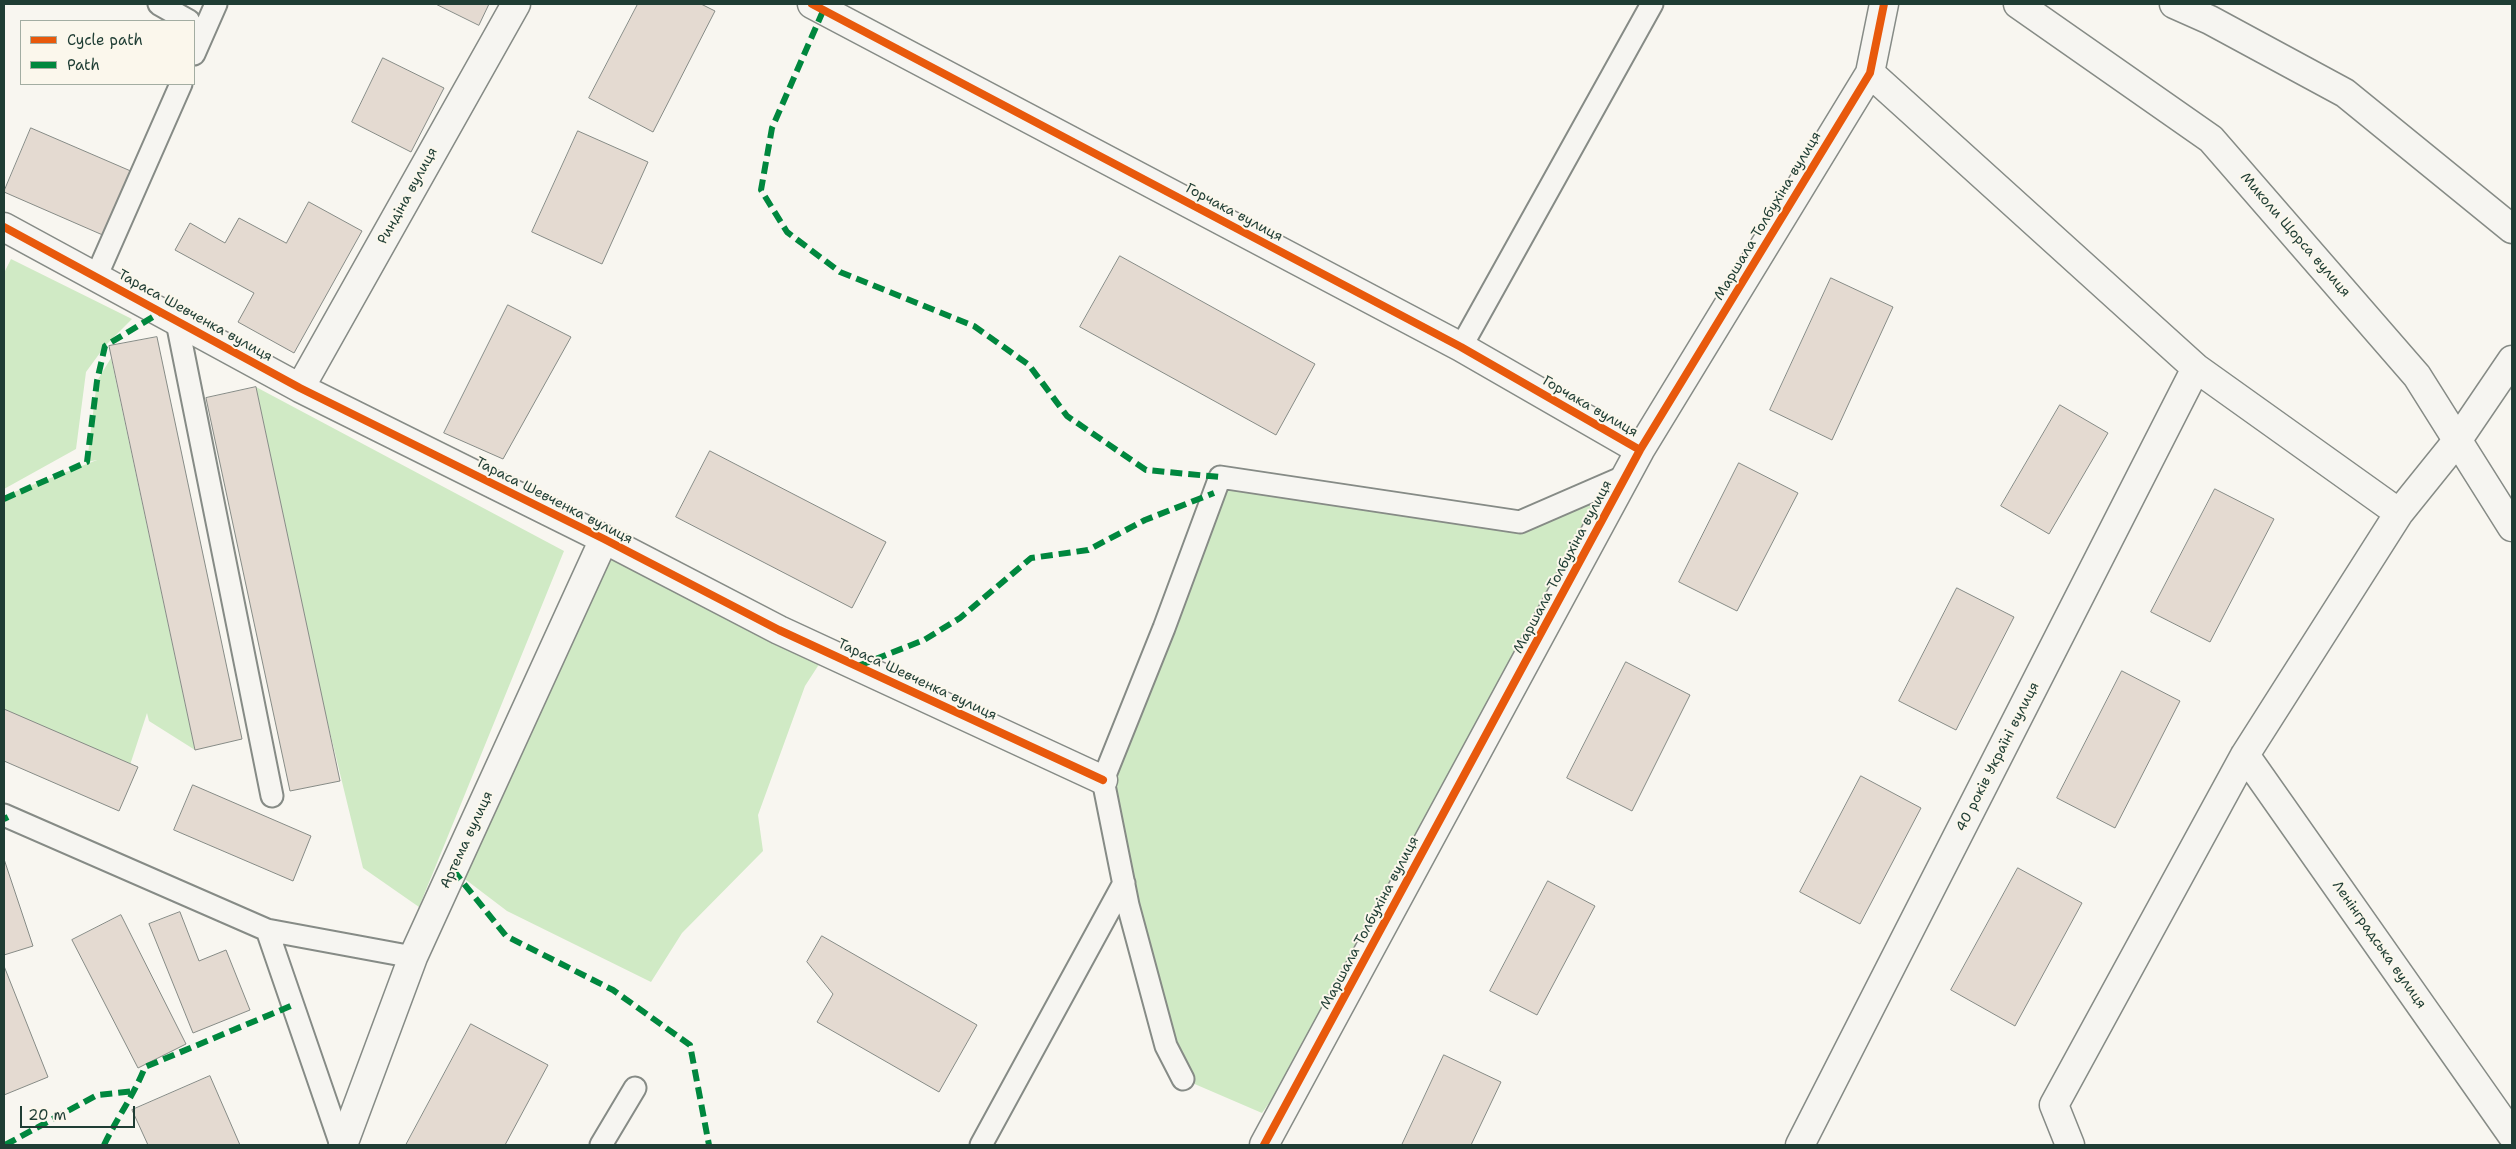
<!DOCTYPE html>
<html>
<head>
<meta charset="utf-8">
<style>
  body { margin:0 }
  #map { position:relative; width:2516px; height:1149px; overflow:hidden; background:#f8f6f0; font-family:"Shantell Sans",sans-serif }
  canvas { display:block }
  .frame { position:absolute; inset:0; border:5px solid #1f3d34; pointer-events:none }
  .legend { position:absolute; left:20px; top:20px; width:175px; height:65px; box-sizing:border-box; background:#fbf7ec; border:1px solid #a3ada2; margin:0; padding:6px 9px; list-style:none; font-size:15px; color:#1f3d34 }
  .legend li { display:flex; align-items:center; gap:10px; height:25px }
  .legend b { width:25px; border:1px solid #a3ada2 }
  .scale { position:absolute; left:20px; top:1106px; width:115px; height:22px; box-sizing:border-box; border:2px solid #1f3d34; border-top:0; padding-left:6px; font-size:15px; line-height:18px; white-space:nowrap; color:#1f3d34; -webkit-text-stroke:4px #fbf7ec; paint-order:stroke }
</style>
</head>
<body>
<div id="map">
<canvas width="2516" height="1149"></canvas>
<div class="frame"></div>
<ul class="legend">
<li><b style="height:6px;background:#e8590c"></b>Cycle path</li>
<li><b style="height:6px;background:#00873e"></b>Path</li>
</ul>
<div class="scale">20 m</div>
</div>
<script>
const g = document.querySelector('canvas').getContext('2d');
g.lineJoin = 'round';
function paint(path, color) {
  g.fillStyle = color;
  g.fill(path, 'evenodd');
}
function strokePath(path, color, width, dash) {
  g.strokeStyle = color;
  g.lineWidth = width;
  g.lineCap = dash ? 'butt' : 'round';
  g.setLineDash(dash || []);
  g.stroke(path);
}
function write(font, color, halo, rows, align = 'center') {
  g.font = font + ' "Shantell Sans",sans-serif';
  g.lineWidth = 4;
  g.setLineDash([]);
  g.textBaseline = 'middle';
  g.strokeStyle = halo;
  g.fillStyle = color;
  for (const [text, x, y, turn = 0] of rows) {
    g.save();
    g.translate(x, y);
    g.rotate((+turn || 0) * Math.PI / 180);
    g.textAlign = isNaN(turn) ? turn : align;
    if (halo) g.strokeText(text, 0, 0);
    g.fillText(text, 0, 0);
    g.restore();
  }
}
paint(new Path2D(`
  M11 259 132 319 105 346 86 372 76 449 4 489V273Z
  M111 358 195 750 149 721 147 713 130 765 4 710V496L97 460 87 462 97 381Z
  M256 387 564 551 419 907 363 868 326 716Z
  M1626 476 1342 1000 1262 1113 1183 1079 1103 780 1220 477 1520 522Z
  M604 539 827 652 805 686 758 815 763 851 682 933 651 982 507 911 453 870Z`), '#d0eac5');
const building = new Path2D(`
  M436 4H489L479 25Z
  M638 4H701L715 11 653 132 589 98Z
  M383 58 444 88 411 152 352 122Z
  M31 128 133 172 105 236 4 192Z
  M578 131 648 162 602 264 532 232Z
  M309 202 362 231 294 353 238 322 254 293 175 250 190 223 225 243 239 218 286 243Z
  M1120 256 1315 364 1276 435 1080 327Z
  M1831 278 1893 307 1832 440 1770 410Z
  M508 305 571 337 503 459 444 433Z
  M157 337 242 739 195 750 109 346Z
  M256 387 340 781 290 791 206 398Z
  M2060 405 2108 433 2049 534 2001 506Z
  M710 451 886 542 852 608 676 517Z
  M1739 463 1798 493 1737 611 1679 582Z
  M2215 489 2274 519 2210 642 2151 612Z
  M1957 588 2014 617 1956 730 1899 701Z
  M1626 662 1690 695 1632 811 1567 778Z
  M2122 671 2180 701 2115 828 2057 798Z
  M4 709 138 767 119 811 4 761Z
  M1861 776 1921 808 1860 924 1800 892Z
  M193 785 311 836 293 881 174 830Z
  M4 859 33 946 4 955Z
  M2018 868 2082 903 2015 1026 1951 990Z
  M1548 881 1595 906 1537 1015 1490 991Z
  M180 912 199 961 226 950 250 1010 193 1033 149 924Z
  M121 915 186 1044 138 1068 72 940Z
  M822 936 977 1025 939 1092 817 1022 833 994 807 962Z
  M4 966 48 1077 4 1095Z
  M471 1024 548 1065 505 1145H406Z
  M1444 1055 1501 1082 1471 1145H1402Z
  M210 1076 240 1145H148L132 1110Z`);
paint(building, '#e4dad1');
strokePath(building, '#868b86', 1);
const lane = new Path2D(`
  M159 4 189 21
  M194 54 216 4
  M96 277 181 84
  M177 322 272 796
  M1461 347 1652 4
  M4 815 267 930 341 1145
  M267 930 413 957
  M1183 1079 1166 1046 1128 905 1103 780 1164 628 1220 477 1520 522 1626 476
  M601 1145 635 1088
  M981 1145 1124 883`);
const street = new Path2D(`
  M812 4 1461 347 1640 450
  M2174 4 2210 20 2345 93 2512 229
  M1870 73 2196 368 2399 513 2457 441 2512 360
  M4 227 300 388 604 539 779 630 1103 780
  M300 388 516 4
  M2245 755 2512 1135
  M343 1145 413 957 604 539
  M1264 1145 1640 450 1870 73 1884 4
  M1800 1145 2196 368
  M2070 1145 2054 1105 2245 755 2399 513`);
const highway = new Path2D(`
  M2018 4 2211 139 2417 376 2512 527`);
strokePath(lane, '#868b86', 25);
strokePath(street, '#868b86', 31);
strokePath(highway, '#868b86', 31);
strokePath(lane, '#f6f5f1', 21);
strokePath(street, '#f6f5f1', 28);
strokePath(highway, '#f6f5f1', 28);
strokePath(new Path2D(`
  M823 11 772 128 761 190 787 232 840 272 974 326 1029 365 1067 416 1146 470 1220 477
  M4 499 87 462 97 381 105 346 161 312
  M858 666 924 640 960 618 1031 558 1088 550 1145 520 1214 493
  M4 819 8 817
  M453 870 506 936 613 990 690 1045 709 1145
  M5 1145 97 1095 136 1091
  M104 1145C117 1118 134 1095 145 1067L293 1005`), '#00873e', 6, [12, 6]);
strokePath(new Path2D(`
  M812 4 1461 347 1640 450
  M4 227 300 388 604 539 779 630 1103 780
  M1264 1145 1640 450 1870 73 1884 4`), '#e8590c', 8);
write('14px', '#1f3d34', '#fbf7ec', [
  ["Риндіна вулиця",408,196,-61],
  ["Горчака вулиця",1234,213,28],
  ["Маршала Толбухіна вулиця",1768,216,-59],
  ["Миколи Щорса вулиця",2295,235,49],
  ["Тараса Шевченка вулиця",195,316,29],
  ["Горчака вулиця",1590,407,30],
  ["Тараса Шевченка вулиця",554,501,27],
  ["Маршала Толбухіна вулиця",1563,567,-62],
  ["Тараса Шевченка вулиця",917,680,25],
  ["40 років Україні вулиця",1998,757,-63],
  ["Артема вулиця",467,840,-65],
  ["Маршала Толбухіна вулиця",1370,923,-62],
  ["Ленінградська вулиця",2379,945,55]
]);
</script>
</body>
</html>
